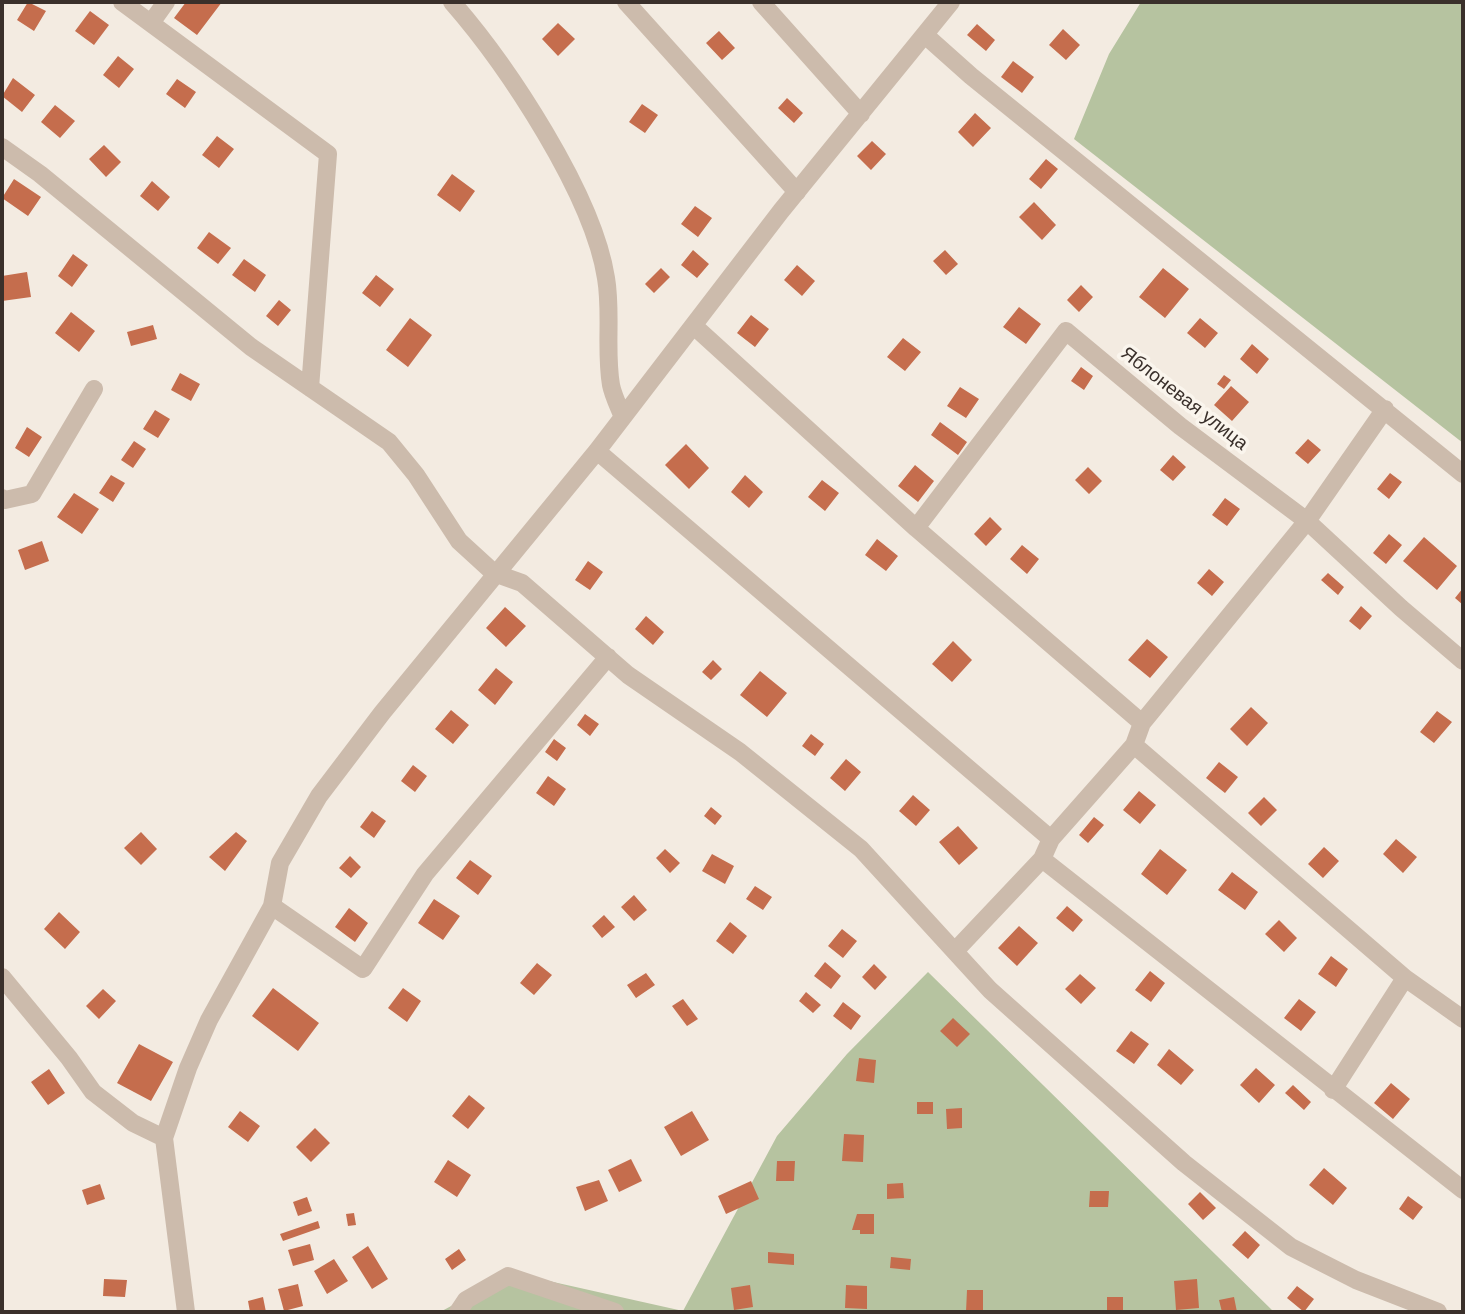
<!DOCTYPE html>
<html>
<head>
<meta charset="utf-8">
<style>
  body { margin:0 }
  #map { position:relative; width:1465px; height:1314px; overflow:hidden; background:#f3ebe1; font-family:Arial,sans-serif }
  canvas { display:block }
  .frame { position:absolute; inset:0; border:4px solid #3a302b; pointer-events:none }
</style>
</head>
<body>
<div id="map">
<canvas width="1465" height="1314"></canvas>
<div class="frame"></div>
</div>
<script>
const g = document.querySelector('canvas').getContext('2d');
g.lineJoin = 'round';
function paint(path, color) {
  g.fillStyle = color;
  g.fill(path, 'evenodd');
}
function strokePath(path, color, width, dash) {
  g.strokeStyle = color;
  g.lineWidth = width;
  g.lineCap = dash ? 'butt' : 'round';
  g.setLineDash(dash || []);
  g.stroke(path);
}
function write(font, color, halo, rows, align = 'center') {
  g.font = font + ' Arial,sans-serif';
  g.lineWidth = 7;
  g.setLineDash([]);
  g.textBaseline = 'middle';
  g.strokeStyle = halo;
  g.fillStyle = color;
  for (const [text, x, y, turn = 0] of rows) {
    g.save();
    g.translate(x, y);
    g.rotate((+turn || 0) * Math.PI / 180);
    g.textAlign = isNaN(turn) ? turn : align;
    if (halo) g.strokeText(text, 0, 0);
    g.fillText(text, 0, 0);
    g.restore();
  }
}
paint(new Path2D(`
  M1141 2H1463V443L1074 139 1109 54Z
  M928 972 1274 1312H440L513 1273 683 1311 777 1136 847 1054Z`), '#b6c3a0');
paint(new Path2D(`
  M28 2 46 11 34 31 17 20Z
  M186 2H222L197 35 174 18Z
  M90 11 109 25 94 45 75 31Z
  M558 23 575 39 558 56 542 39Z
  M977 24 995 40 986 51 967 35Z
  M1063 29 1080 45 1066 60 1049 45Z
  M719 31 735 48 722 60 706 43Z
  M118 56 134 69 119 88 103 75Z
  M1013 61 1034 77 1022 93 1001 77Z
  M13 78 35 95 22 112 2 96Z
  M177 79 196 92 185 108 166 94Z
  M787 98 803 113 794 123 778 108Z
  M642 104 658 115 645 133 629 122Z
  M55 105 75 121 60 138 41 122Z
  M975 113 991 128 973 147 958 132Z
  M217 136 234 149 219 168 202 155Z
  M872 141 886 154 871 170 857 156Z
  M104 145 121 162 106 177 89 159Z
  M1046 159 1058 169 1041 189 1029 179Z
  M452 174 475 191 460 212 437 195Z
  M14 179 41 197 28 216 2 198Z
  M152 181 170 197 158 211 140 196Z
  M1034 202 1056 225 1042 240 1019 217Z
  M695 206 712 218 698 237 681 224Z
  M209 232 231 248 218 264 197 248Z
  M693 250 709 264 697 278 681 265Z
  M945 250 958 264 946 275 933 261Z
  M73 254 88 265 72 287 58 276Z
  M244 259 266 275 255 292 232 275Z
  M797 265 815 281 802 296 784 280Z
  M661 268 670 277 654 293 645 284Z
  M1163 268 1189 289 1165 318 1139 297Z
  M27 272 31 297 2 301V276Z
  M376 275 394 289 380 307 362 293Z
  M1081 285 1093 297 1079 312 1067 300Z
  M279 300 291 310 278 326 266 316Z
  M1019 307 1041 324 1026 344 1003 327Z
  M71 312 95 331 79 352 55 333Z
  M751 315 769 329 755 347 737 333Z
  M410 318 432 335 408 367 386 350Z
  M1200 318 1218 333 1205 348 1187 333Z
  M153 325 157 339 131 346 127 332Z
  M903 338 921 352 905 371 887 357Z
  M1252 344 1269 359 1257 374 1240 359Z
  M1081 367 1093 376 1084 390 1071 381Z
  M180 373 200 384 191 401 171 390Z
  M1224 375 1231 380 1224 389 1217 384Z
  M1231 386 1249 402 1232 421 1214 405Z
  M960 387 979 399 966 418 947 406Z
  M155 410 170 419 158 438 143 429Z
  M940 422 967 442 958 455 931 435Z
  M27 427 42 437 29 457 15 448Z
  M1308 439 1321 450 1308 464 1295 453Z
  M134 441 146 449 133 468 121 460Z
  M686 444 709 468 689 489 665 465Z
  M1173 455 1186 467 1173 481 1160 470Z
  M915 465 934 481 918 502 898 486Z
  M1088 467 1102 481 1089 494 1075 480Z
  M1390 473 1402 482 1389 499 1377 489Z
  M111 475 125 483 113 502 99 493Z
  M745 475 763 492 749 508 731 492Z
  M822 480 839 493 825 511 808 497Z
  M74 493 99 509 82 534 57 517Z
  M1225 498 1240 509 1227 526 1212 515Z
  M990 517 1002 529 986 546 974 534Z
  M1389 534 1402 545 1386 564 1373 553Z
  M1424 537 1457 566 1437 590 1403 561Z
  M877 539 898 556 886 571 865 555Z
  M42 541 49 561 25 570 18 550Z
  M1022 545 1039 559 1027 574 1010 559Z
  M588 561 603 572 590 590 575 580Z
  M1209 569 1224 582 1212 596 1197 583Z
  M1328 573 1344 587 1338 595 1321 580Z
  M1463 588V605L1455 598Z
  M1361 606 1372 616 1360 630 1349 621Z
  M505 607 526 626 506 647 486 628Z
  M646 616 664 632 653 645 635 629Z
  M1147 639 1168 657 1150 678 1128 660Z
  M953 641 972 660 952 682 932 664Z
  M713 660 722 669 711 680 702 672Z
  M496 668 513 682 495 705 478 690Z
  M760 671 787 693 767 717 740 695Z
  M1251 707 1268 723 1247 746 1230 729Z
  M451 710 469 725 453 744 435 729Z
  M1437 711 1452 722 1434 743 1420 732Z
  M585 714 599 724 590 736 577 725Z
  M811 734 824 744 815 756 802 746Z
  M554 739 566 748 557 761 545 752Z
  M846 759 861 772 845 791 830 778Z
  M1219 762 1238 777 1225 793 1206 778Z
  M413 765 427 776 415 792 401 781Z
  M548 776 566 789 554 806 536 793Z
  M1139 791 1156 805 1140 824 1123 810Z
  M913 795 930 810 916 826 899 811Z
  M1264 797 1277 810 1261 826 1248 813Z
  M711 807 722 816 715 825 704 816Z
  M372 811 386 821 374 838 360 827Z
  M1094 817 1104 825 1088 843 1079 835Z
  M958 826 978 848 959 865 939 842Z
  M141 832 157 849 141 865 124 848Z
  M236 832 247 841 225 871 209 857Z
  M1396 839 1417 857 1403 873 1383 854Z
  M1324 847 1339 861 1323 878 1308 864Z
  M665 849 680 863 670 873 656 858Z
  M1160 849 1187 870 1167 895 1141 874Z
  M712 854 734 866 725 884 702 871Z
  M350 856 361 867 351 878 339 868Z
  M470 860 492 876 478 895 456 878Z
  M1232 872 1258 892 1245 910 1218 890Z
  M755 886 772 897 763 910 746 899Z
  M634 895 647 910 634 921 621 907Z
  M434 899 460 916 443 940 418 923Z
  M1067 906 1083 920 1073 932 1056 918Z
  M349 908 368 923 355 942 335 927Z
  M59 912 80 932 65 949 44 929Z
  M604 915 615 927 602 938 592 926Z
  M1279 920 1297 938 1284 952 1265 934Z
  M730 922 747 936 733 954 716 941Z
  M1019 926 1038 943 1017 966 998 948Z
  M842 929 857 941 843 958 828 946Z
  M1331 956 1348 969 1336 987 1318 974Z
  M825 962 841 976 831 989 814 976Z
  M537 963 552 975 534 995 520 983Z
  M874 964 887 977 875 990 862 977Z
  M1150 971 1165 983 1151 1002 1135 990Z
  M646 973 655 985 636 998 627 985Z
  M1080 974 1096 988 1081 1004 1065 989Z
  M273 988 319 1023 298 1051 252 1016Z
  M403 988 421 1001 407 1022 388 1008Z
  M103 989 116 1001 99 1019 86 1006Z
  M806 992 821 1005 813 1013 799 1001Z
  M683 999 698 1019 687 1026 672 1006Z
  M1299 999 1316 1012 1301 1031 1284 1018Z
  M843 1002 861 1016 851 1030 833 1016Z
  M953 1018 970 1034 957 1047 940 1031Z
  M1131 1031 1149 1044 1134 1064 1116 1051Z
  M139 1044 173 1062 151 1101 117 1083Z
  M1169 1049 1194 1070 1181 1085 1157 1065Z
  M859 1058 876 1060 874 1083 856 1081Z
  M1256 1068 1275 1085 1259 1103 1240 1085Z
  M49 1069 65 1093 48 1105 31 1082Z
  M1391 1083 1410 1099 1393 1119 1374 1103Z
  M1293 1085 1311 1102 1304 1110 1285 1093Z
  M469 1095 485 1108 468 1129 452 1116Z
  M917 1102H933V1114H917Z
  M962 1108V1128L947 1129 946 1109Z
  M240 1111 260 1126 248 1142 228 1127Z
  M692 1111 709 1140 681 1156 664 1127Z
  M315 1128 330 1143 311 1162 296 1147Z
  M844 1134 864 1135 863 1162 842 1161Z
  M631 1159 642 1181 619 1192 608 1170Z
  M448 1160 471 1175 457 1197 434 1182Z
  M777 1161H795L794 1181H776Z
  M1324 1168 1347 1188 1333 1205 1309 1185Z
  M599 1180 608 1201 585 1211 576 1187Z
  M751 1181 759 1199 726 1214 718 1196Z
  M903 1183 904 1198 887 1199V1184Z
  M100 1184 105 1199 87 1205 82 1190Z
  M1090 1191H1109L1108 1207H1089Z
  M1200 1192 1216 1208 1203 1220 1188 1204Z
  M1408 1196 1423 1207 1413 1220 1399 1209Z
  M307 1197 312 1211 298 1216 293 1202Z
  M354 1213 356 1225 348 1226 346 1214Z
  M857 1214H874V1234H860V1230H852Z
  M318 1221 320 1228 283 1241 280 1234Z
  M1245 1231 1260 1245 1248 1259 1232 1245Z
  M310 1244 314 1260 293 1266 288 1250Z
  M368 1246 388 1279 372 1289 352 1257Z
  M459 1249 466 1260 452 1270 445 1259Z
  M768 1252 794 1254V1265L768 1263Z
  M891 1257 911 1259 910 1270 890 1268Z
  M334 1259 348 1281 327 1294 314 1271Z
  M104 1279 127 1280 125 1297 103 1296Z
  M1197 1279 1199 1308 1176 1310 1174 1281Z
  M298 1284 303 1306 284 1311 278 1289Z
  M750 1285 753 1307 734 1310 731 1288Z
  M846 1285 867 1286V1309L845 1308Z
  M1297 1286 1314 1299 1304 1312 1287 1298Z
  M967 1290H983V1312H966Z
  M263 1297 266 1312H250L248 1301Z
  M1107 1297H1123V1312H1107Z
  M1234 1297 1237 1312H1222L1219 1300Z`), '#c56d4d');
strokePath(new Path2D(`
  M122 2 328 154 310 388
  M452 2C507 65 593 194 606 278 612 313 605 350 611 385 613 395 618 405 622 415
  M626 2 797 192
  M761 2 861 114
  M151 23 166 2
  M925 35 971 76 1463 474
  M2 147 40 174 251 347 389 442 416 475 459 541 494 573 522 583 628 675 740 752 861 849 990 990 1184 1163 1291 1247 1356 1280 1438 1312
  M694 326 916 528 1142 723
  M597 451 1051 839
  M2 498 5 500 32 494 94 389
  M916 528 1066 331 1180 426 1307 521 1401 608 1463 661
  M1134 745 1405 978 1463 1019
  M1042 859 1463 1190
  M272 906 363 969 425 874 608 657
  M955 951 1042 859 1051 839 1134 745 1142 723 1307 521 1385 409
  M2 977 69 1058 93 1092 133 1123 164 1138
  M1333 1090 1405 978
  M186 1312 164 1138 188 1068 209 1020 272 906 280 863 319 796 382 713 597 451 781 211 951 2
  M458 1312 466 1300 508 1276 615 1312`), '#ccbbac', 18);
write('19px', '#3a302b', '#faf5ed', [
  ["Яблоневая улица",1184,399,38]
]);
</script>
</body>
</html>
